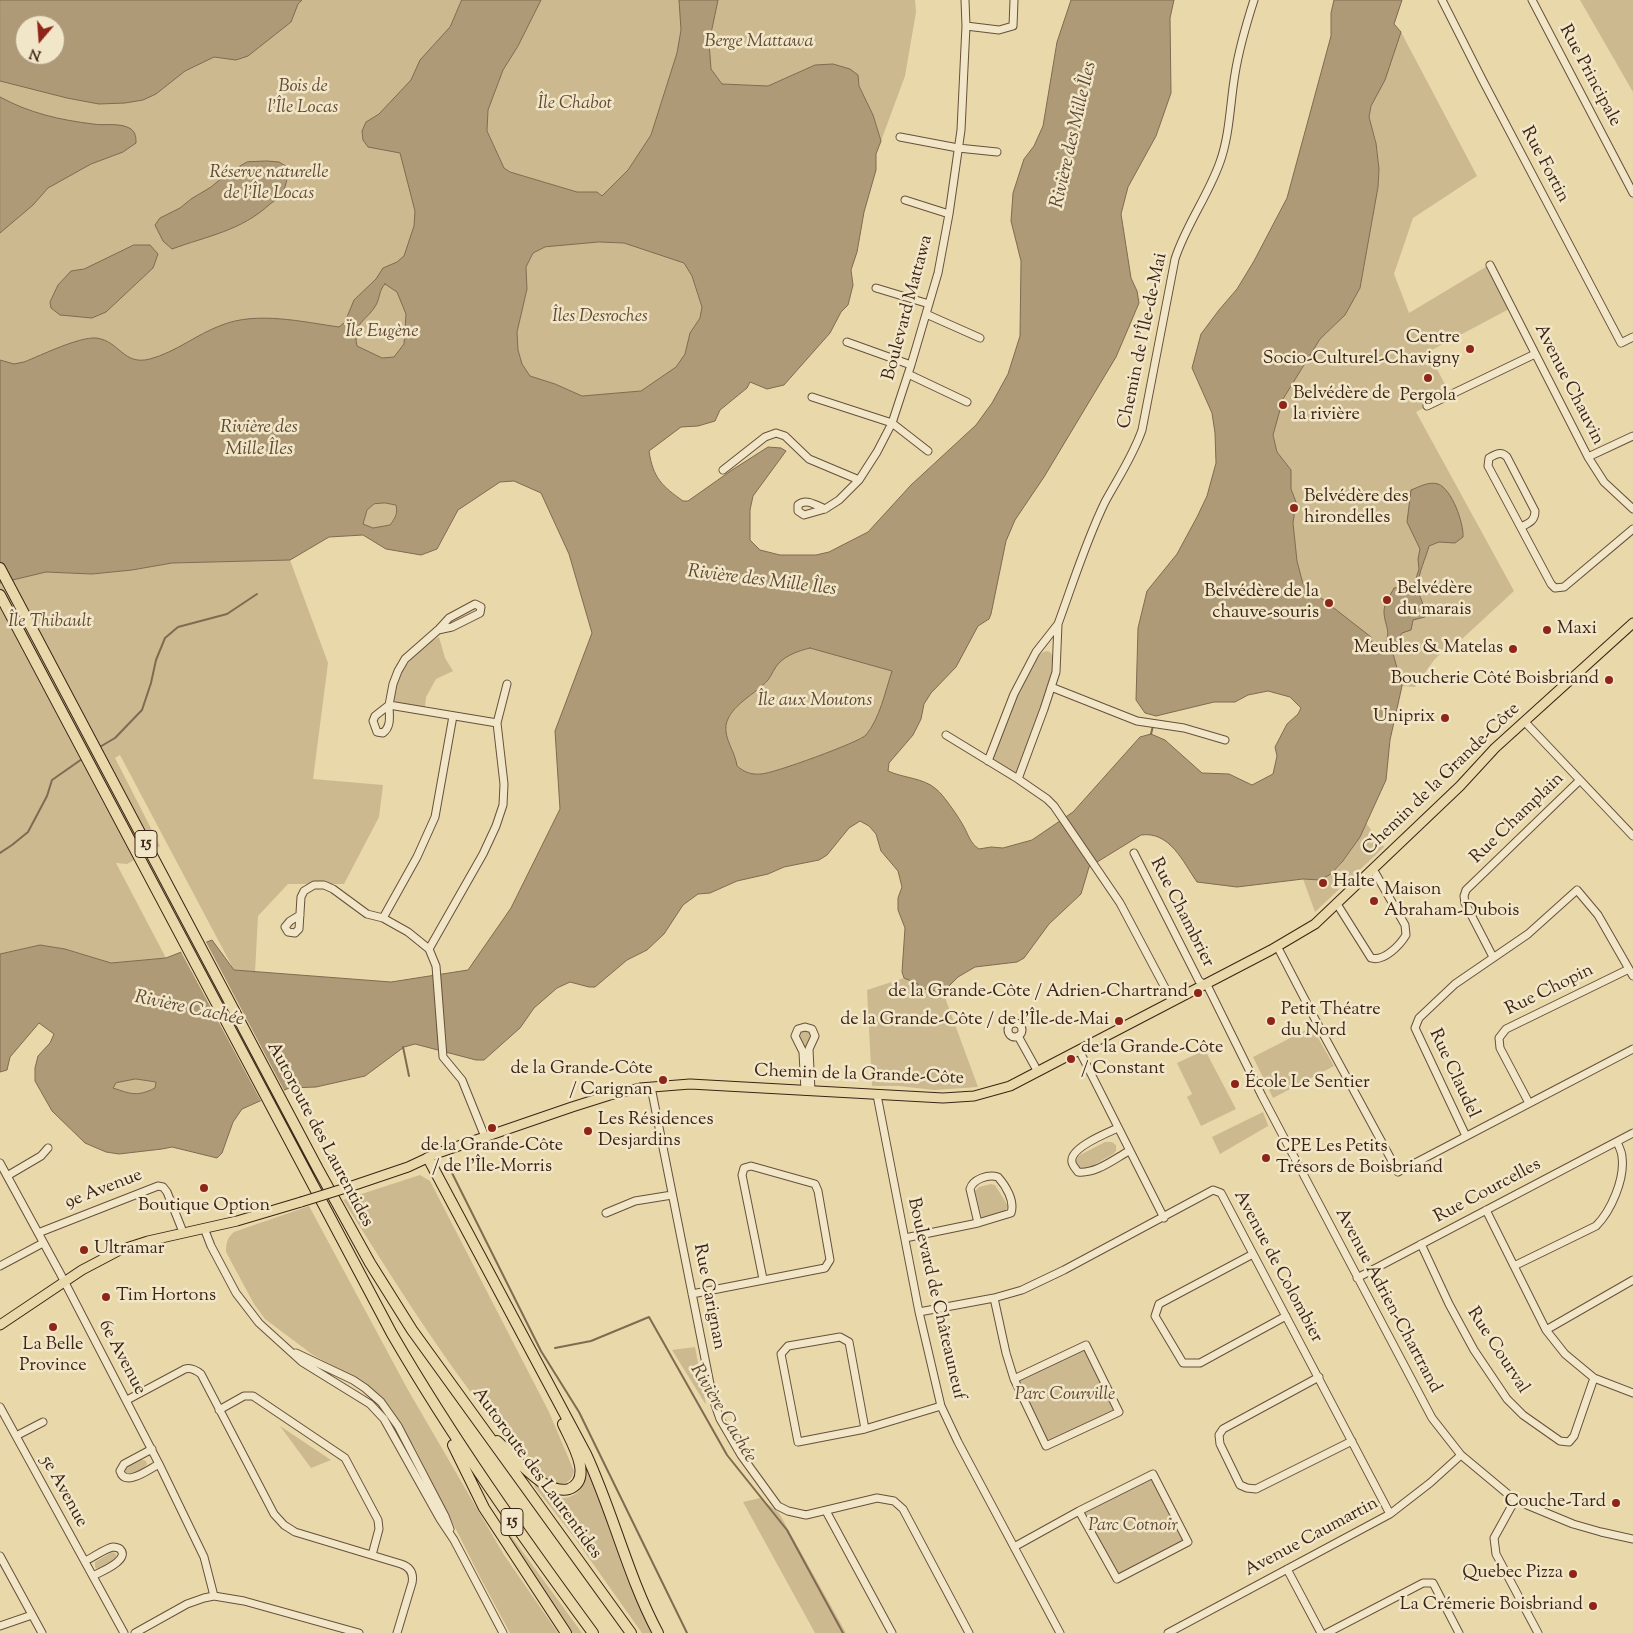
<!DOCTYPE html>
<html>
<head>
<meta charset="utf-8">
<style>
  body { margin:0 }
  #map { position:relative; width:1633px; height:1633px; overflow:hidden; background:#e9d8a9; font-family:"Sorts Mill Goudy",serif }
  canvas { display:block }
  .north { position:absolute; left:15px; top:15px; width:50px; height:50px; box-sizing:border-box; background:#f1e6c7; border:1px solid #a99881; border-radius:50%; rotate:198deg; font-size:14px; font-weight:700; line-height:20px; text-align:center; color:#3c2317 }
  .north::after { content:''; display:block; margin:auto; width:18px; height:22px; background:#8f2418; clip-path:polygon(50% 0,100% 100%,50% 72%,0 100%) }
</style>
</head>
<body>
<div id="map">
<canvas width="1633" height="1633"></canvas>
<div class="north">N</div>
</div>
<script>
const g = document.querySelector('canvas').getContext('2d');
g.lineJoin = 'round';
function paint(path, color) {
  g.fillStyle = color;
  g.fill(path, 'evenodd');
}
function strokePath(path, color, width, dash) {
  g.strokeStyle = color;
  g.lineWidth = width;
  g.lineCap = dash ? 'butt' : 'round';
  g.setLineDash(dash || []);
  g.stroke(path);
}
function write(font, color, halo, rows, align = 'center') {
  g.font = font + ' "Sorts Mill Goudy",serif';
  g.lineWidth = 5;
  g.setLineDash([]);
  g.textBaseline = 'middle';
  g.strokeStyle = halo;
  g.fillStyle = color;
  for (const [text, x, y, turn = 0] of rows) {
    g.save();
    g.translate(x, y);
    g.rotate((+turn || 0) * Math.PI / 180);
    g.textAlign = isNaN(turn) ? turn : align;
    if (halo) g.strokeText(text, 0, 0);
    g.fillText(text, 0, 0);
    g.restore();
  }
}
paint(new Path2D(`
  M281 0H487L428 318 395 375 0 393V57L90 85Z
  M541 0H679L681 30 677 53 651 135 628 170 602 196 597 192H577L510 172 504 168 487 131 488 110 503 70 518 46Z
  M718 0H915L916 12 905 76 881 141 873 115 859 86 858 75 815 65 768 86 722 84 711 69 709 43Z
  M1580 0H1633V92Z
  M1401 32 1477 176 1413 218 1394 274 1409 313 1489 265 1511 308 1428 352 1450 394 1416 412 1514 591 1462 639 1449 645 1434 660 1415 687 1402 686 1397 671 1383 648 1372 643 1370 637 1303 584 1297 561 1293 523 1296 502 1291 489V470L1277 452 1273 434 1283 399 1320 339 1345 315 1360 288 1378 186 1379 167 1376 140 1369 117 1371 106 1385 79Z
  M599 242 624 243 684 263 692 276 702 307 700 319 690 333 685 354 676 367 642 391 582 396 555 384 530 376 522 364 518 350 517 332 527 289 526 267 533 253 545 247Z
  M385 503 396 505C398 513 395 518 390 525L372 528 363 524 367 510 374 504Z
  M290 560 328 663 313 779 383 785 379 817 344 884H288L258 916 255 972 234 970 120 755 115 758 160 846 127 864 116 863 166 958 110 963 65 949 40 945 0 954V583L46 572 92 574 132 570 172 563Z
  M439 637 445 658 453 671 436 679 426 697 425 707 390 704 397 678 420 647Z
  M810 648 893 671C885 692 880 718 866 735 860 742 772 774 761 774 751 775 744 772 736 766 736 751 724 739 726 725 730 705 756 694 768 680 772 675 774 668 778 663 787 655 798 651 810 648Z
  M1046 651 1050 652 1054 658C1052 698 1031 738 1016 775L991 759 1017 694 1040 654Z
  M1366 823 1384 847 1315 912 1303 879C1308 879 1315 881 1319 880 1339 876 1359 839 1366 823Z
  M904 978 918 984V988L943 992 978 1087 934 1090 899 1086H872L867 990Z
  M1312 1027 1334 1066 1273 1098 1253 1057Z
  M808 1030 812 1034 806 1053 798 1034 800 1031Z
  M1205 1050 1236 1109 1201 1126 1187 1097 1192 1094 1177 1063Z
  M136 1079 156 1082 155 1088C137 1097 131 1094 113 1088L116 1083Z
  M1263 1112 1269 1128 1268 1126 1220 1154 1212 1137Z
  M1105 1142H1112L1116 1145V1151L1113 1154 1087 1169 1078 1167 1075 1163 1078 1156Z
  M420 1175 430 1181 549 1412 574 1471C571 1485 559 1487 548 1480 526 1465 510 1441 493 1421 437 1351 391 1275 343 1200Z
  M991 1184 995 1185 1008 1206C1005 1215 991 1216 982 1218L975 1191 979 1187Z
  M309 1206 408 1390 504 1555 558 1633H510L480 1577 415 1448 384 1400 361 1381 313 1355 265 1319 254 1304 226 1252C226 1243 227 1238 234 1232Z
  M1085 1343 1118 1412 1046 1446 1014 1379Z
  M695 1347 706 1405 672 1350Z
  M280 1426 331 1460 311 1468Z
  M141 1459 146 1461 147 1464C144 1470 132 1476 126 1473L125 1469 127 1466Z
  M584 1464 597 1493 641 1608 652 1633H642L574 1537 534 1486 536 1485C543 1491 551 1498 561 1498 579 1499 590 1480 584 1464Z
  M1153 1474 1187 1542 1117 1579 1079 1511Z
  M760 1498 779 1513 846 1633H815L743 1502Z
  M509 1533 582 1633H571L506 1536Z
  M112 1552 115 1553 118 1559 98 1570 95 1567V1562Z`), '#ccb990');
const water = new Path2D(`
  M0 0H302L298 4 291 22 248 56 236 60 214 57 185 71 156 94 143 100 125 103 99 104 67 98 0 81ZM25 25H55V55H25Z
  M462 0H541L518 46 503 70 488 110 487 131 504 168 510 172 577 192H597L602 196 628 170 651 135 677 53 681 30 679 0H718L709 43 711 69 722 84 768 86 815 65 833 64 850 69 858 75 859 86 873 115 881 141 876 154V170L864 212 857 252 851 270 853 285 848 305 841 312 830 333 784 385 767 389 750 382 747 388 720 410 715 421 698 426 681 427 649 451C653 478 662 486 683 501H688L732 470 768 447 781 448 786 451 753 496 750 510V540L760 550 780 555H816L829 552 868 532 911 485 976 425 992 403 1008 374 1020 336 1021 261 1011 221 1013 193 1024 159 1034 146 1043 126 1057 42 1071 0H1174L1170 18 1171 93 1156 136 1128 187 1121 214 1131 278 1137 291 1139 303 1116 357 1044 477 1015 520 1006 541 991 614 989 619 978 626 956 667 931 693 924 704 921 719 913 735 889 763 888 771C903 778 924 778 936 789 943 794 960 819 964 827 969 836 970 843 979 849L991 847 1003 848 1032 840 1073 812 1140 737 1151 734 1165 740 1202 773 1229 774 1252 785 1273 774 1277 756 1275 747 1287 724 1298 714 1301 708 1290 697 1268 691 1248 695 1235 702H1214L1156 716 1145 713 1136 700 1138 628 1147 591 1177 554 1197 517 1207 496 1216 463 1215 433 1212 413 1192 368 1201 334 1219 310 1237 289 1254 261 1287 198 1331 36V13L1334 0H1402L1394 24 1401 32 1385 80 1371 106 1369 117 1376 143 1379 169 1378 187 1360 288 1345 315 1320 339 1283 399 1273 435 1277 452 1291 470V489L1296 502 1293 523 1297 561 1303 584 1371 637 1372 643 1383 647C1393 631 1384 626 1384 611 1384 604 1391 594 1394 588L1414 585 1419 569 1418 559 1420 549 1407 522 1411 490C1419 487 1429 481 1438 484 1452 489 1464 524 1463 537L1455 543 1439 542 1429 546C1426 558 1418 573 1418 586 1418 599 1426 603 1425 617L1413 620 1411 630 1402 633 1392 650 1402 686 1390 740 1386 780 1360 837 1343 861 1331 874 1320 880 1303 879 1237 887 1197 882C1183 862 1170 831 1141 835L1089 867 1081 894 1049 924 1024 958 1017 962 975 967 958 977 943 992 918 988V984L904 978 902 972 905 928 898 910V898L902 887 898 871 881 851 876 834 869 826 860 821 849 828 827 855 819 860 784 867 768 874 737 881 710 893 698 894 683 905 664 934 647 950 627 960 595 987H589L570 982 557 988 534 1008 520 1028 484 1060H476L415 1044 404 1047 365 1076 316 1087 289 1088 242 1109 233 1122 222 1153 217 1158 172 1147 162 1149 119 1154 106 1152 85 1143 52 1111 35 1081V1068L38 1056 50 1043 54 1034 39 1023 10 1057 7 1070 0 1072V954L40 945 65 949 111 963 166 958 212 940 234 970 391 982 468 970 511 908 560 809 555 731 592 633 569 554 541 493 514 481 500 482 458 510 437 549 421 555 386 549 363 535 329 537 290 560 172 563 132 570 92 574 46 572 0 583V360L14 364 24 362C42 355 78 337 96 338 120 341 123 366 150 359 176 352 197 334 222 325 257 311 303 322 339 327L345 322 354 300 376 279 383 268 397 262 404 256 414 226 415 211 400 153 368 147 363 140 362 131 366 122 379 114 411 80 420 60 450 27ZM599 242 624 243 684 263 692 276 702 307 700 318 690 333 685 354 676 367 641 391 582 396 555 384 530 376 522 364 518 350 517 332 527 289 526 267 533 253 545 247ZM385 284 397 292 406 314 404 344 394 357 382 358 357 346C352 322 366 322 376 305 380 298 379 290 385 284ZM385 503 396 505C398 514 395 518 390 525L373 528 363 524 367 510 374 504ZM810 648 892 671C885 692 880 718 866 735 860 742 772 774 761 774 751 775 744 772 737 766 735 751 724 739 726 725 730 705 756 694 768 680 772 675 774 668 779 663 787 655 798 651 810 648ZM136 1079 156 1082 155 1088C137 1097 131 1094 113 1088L116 1083Z
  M0 97C29 113 60 120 93 124 104 126 120 122 131 129 136 133 136 138 136 143L123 152 91 164 48 188 33 205 0 233Z
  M267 161 279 162 289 168C288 176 286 186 282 194 279 198 274 201 270 204 241 231 207 236 172 249L163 241 155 225 160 218 180 208 191 199 211 187 228 173 247 162Z
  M134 245H150L158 254 153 268 106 312 92 318 60 315 51 308 50 302 58 285 71 271 84 269Z`);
paint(water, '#ae9a77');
strokePath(water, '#806a51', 1);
paint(new Path2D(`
  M205 940 285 1092 262 1103 180 950Z`), '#e9d8a9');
strokePath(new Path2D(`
  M1151 734 1153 726
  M98 748 115 738 142 710 151 683 156 660 165 638 178 627 227 614 257 594
  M0 853 12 845 28 832 47 796 52 780 82 759
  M403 1047 409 1076
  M448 1165 541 1351 579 1412 687 1633
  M555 1348 591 1341 649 1317 727 1455 787 1530 843 1633`), '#806a51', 2);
const minor = new Path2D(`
  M1442 0 1482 79 1621 343 1633 337
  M1532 0 1633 193
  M966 26 999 30 1013 26 1014 0
  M900 137 958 148 997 152
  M905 200 949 214
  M1490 265 1588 457 1604 482 1633 509
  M876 288 929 304
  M926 314 980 338
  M847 342 911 365
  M908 374 967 402
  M812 397 892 423 928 451
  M1427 406 1535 354
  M1588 457 1633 436
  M723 470 765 437 776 433 785 436 809 459 859 480
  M825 509C816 505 806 498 798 505V511L804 515 825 509 839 500 859 480 877 452 892 423 911 365 938 273 949 214 961 130 966 26 965 0
  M1521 527C1529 523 1535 521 1535 511L1507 457C1501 451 1496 454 1489 458L1488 466 1551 584 1555 588 1564 587 1633 529
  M1058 624C1073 583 1086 541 1105 502 1118 478 1133 456 1142 430L1175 259C1186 225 1208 196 1220 162 1230 134 1230 103 1235 74 1239 49 1246 25 1254 0
  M438 630 452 627 480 613 481 607 475 604 449 618 438 630 405 659 398 671 393 684 389 705 497 723
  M1051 687 1137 721 1184 728 1225 740
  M389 705C389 715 392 726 383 733L377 732 373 721 375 716Z
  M1525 722 1633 836
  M946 735 1018 779 1047 799 1054 806 1120 903 1172 1001
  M988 761 1014 694 1036 652 1058 624 1056 672 1044 709 1018 779
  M1134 853 1197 977 1199 981 1208 987 1262 1096 1432 1418 1461 1455 1515 1500 1573 1524 1601 1532 1633 1539
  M1337 904 1371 958C1384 962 1400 945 1406 935L1405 925 1373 869
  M300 915 290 921 285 927 288 932 295 933 299 929 301 897 304 891 314 885H324L333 889 367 914 383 918 408 932 429 949 436 966 443 1057 462 1080 485 1137
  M383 918 417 857 435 817 453 716
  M1277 946 1315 1019 1398 1172 1633 1049
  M429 949 483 854 496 826 503 805 504 784 497 723 507 684
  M1493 957 1465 903 1464 896 1466 890 1580 780
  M1008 1030a7 7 0 1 1 14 0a7 7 0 1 1-14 0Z
  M1018 1036 1038 1072
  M1079 1050 1164 1218
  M651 1087 713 1399 720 1419 741 1455 778 1506 788 1511 806 1515 877 1498 894 1501 903 1509 969 1633
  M805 1091 803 1052 795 1036 798 1029 805 1027 812 1029 815 1036 809 1049 811 1091
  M877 1095 919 1312 941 1406 958 1442 1060 1633
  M1529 1103 1500 1048 1499 1038 1506 1029 1629 969
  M1118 1128C1107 1133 1069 1148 1072 1162 1072 1165 1076 1169 1078 1172 1096 1174 1114 1159 1129 1151
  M1466 1136 1415 1028 1419 1018 1455 984 1528 934 1577 890 1598 915 1633 976
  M0 1163 60 1273 159 1464 204 1557 214 1596
  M7 1176 41 1156 48 1148
  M1486 1210 1546 1330 1565 1354 1594 1378 1633 1393
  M606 1213 635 1201 672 1195
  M204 1228 211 1246 236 1293 259 1323 302 1362 370 1404 384 1419 440 1519 454 1540 503 1633
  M38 1233 158 1186 163 1187 167 1192 183 1232
  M905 1238 978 1223 1011 1213C1015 1201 1006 1186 998 1177 988 1174 973 1179 970 1189L978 1223
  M1421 1244 1449 1304 1474 1350 1507 1399 1523 1415 1560 1441 1569 1442 1574 1436 1594 1378
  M1253 1254 1159 1304 1155 1316 1183 1363H1200L1286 1316
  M0 1266 43 1243
  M1514 1266 1596 1226C1611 1211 1625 1179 1622 1157 1622 1152 1619 1147 1617 1142
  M1357 1278 1633 1133
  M692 1294 825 1268 830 1260 818 1191 815 1184 751 1166 744 1168 742 1175 763 1279
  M994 1298 1006 1353 1014 1379 1046 1446 1119 1412 1086 1345 1014 1379
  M919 1312 994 1298 1022 1290 1064 1270 1213 1190 1221 1193 1390 1514
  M1546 1330 1633 1280
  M296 1353 353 1380 365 1388 381 1402 398 1426 445 1516 450 1529
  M1319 1377 1223 1429 1219 1435 1220 1444 1240 1485 1247 1488 1256 1489 1352 1441
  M127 1400 185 1369C191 1367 196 1370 201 1374L274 1514 284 1525 295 1532 401 1564C410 1567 414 1573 412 1583L397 1633
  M0 1407 124 1633
  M219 1410 244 1396H253L345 1458 378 1520 379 1529 372 1555
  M865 1429 849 1342 840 1337 788 1346 781 1354 798 1442 865 1429 941 1406
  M16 1436 43 1422
  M152 1449 124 1464 120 1471C125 1488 149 1469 159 1464
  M1515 1500 1494 1538 1496 1554 1538 1633
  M826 1511 892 1633
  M1014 1547 1079 1511 1153 1474 1188 1542 1117 1579 1079 1511
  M0 1556 42 1633
  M85 1561C92 1558 106 1548 113 1547 115 1547 119 1548 120 1549 131 1560 100 1572 93 1576
  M1287 1569 1321 1633
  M0 1626 32 1615
  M135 1633 187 1604 204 1598 214 1596 244 1601 359 1633
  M1168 1633 1390 1514 1430 1483 1461 1455
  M1327 1633 1423 1583H1433L1459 1633`);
const major = new Path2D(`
  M349 1187 408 1167 438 1153 572 1107 610 1095 640 1088 690 1084 943 1098 974 1096 1010 1086 1271 950 1315 924 1460 786 1495 748 1633 623
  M0 1325 82 1270 120 1250 148 1241 237 1221 301 1202`);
const highway = new Path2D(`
  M0 568 318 1169 370 1263 412 1330 631 1633
  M0 595 392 1334C453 1439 521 1535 593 1633
  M428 1158 586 1454C613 1512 628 1577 658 1633
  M497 1441C512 1455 526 1472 543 1483 550 1487 560 1492 569 1489 595 1479 570 1440 563 1424
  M453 1445 484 1508 566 1633`);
strokePath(minor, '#67503c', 9);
strokePath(major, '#3c2317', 11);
strokePath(highway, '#3c2317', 12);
strokePath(minor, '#f1e6c7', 7);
strokePath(major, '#e9d8a9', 9);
strokePath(highway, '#e9d8a9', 10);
const majorBridge = new Path2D(`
  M301 1202 349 1187`);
strokePath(majorBridge, '#3c2317', 11, []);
strokePath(majorBridge, '#e9d8a9', 9);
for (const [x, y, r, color] of [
  [1470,349,5,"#8f2418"],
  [1428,378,5,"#8f2418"],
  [1283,405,5,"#8f2418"],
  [1294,508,5,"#8f2418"],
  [1387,600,5,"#8f2418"],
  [1329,603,5,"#8f2418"],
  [1547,630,5,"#8f2418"],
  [1513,649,5,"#8f2418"],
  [1609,680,5,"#8f2418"],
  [1445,718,5,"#8f2418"],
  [1323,883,5,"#8f2418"],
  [1374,901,5,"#8f2418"],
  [1198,993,5,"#8f2418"],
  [1119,1021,5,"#8f2418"],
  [1271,1021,5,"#8f2418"],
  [1071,1059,5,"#8f2418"],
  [663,1080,5,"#8f2418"],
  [1235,1084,5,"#8f2418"],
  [492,1128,5,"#8f2418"],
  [588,1131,5,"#8f2418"],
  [1266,1158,5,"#8f2418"],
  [204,1188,5,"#8f2418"],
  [84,1250,5,"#8f2418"],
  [106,1297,5,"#8f2418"],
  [53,1327,5,"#8f2418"],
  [1616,1503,5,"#8f2418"],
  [1573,1574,5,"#8f2418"],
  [1593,1606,5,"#8f2418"]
]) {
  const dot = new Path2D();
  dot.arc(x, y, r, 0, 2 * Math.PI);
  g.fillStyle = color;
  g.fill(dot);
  strokePath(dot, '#f1e6c7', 2);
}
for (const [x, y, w] of [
  [146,844,22],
  [512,1522,22]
]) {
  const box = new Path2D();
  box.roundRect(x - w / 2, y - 13.5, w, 27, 4);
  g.fillStyle = '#f1e6c7';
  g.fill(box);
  strokePath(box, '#3c2317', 1);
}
write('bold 16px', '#3c2317', null, [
  ["15",146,844],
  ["15",512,1522]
]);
write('italic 18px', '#604835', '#f1e6c7', [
  ["Berge Mattawa",759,43],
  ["Bois de",303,88],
  ["l'Île Locas",303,109],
  ["Île Chabot",575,105],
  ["Réserve naturelle",269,174],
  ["de l'Île Locas",269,195],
  ["Îles Desroches",600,318],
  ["Ïle Eugène",382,333],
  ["Île Thibault",50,623],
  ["Île aux Moutons",815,702],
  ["Parc Courville",1065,1396],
  ["Parc Cotnoir",1133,1527]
]);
write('18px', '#3c2317', '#f1e6c7', [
  ["Rue Principale",1589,76,62],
  ["Rue Fortin",1544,165,62],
  ["Boulevard Mattawa",909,308,-75],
  ["Chemin de l'Île-de-Mai",1144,341,-78],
  ["Avenue Chauvin",1568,385,63],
  ["Chemin de la Grande-Côte",1442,780,-44],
  ["Rue Champlain",1518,819,-44],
  ["Rue Chambrier",1181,913,63],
  ["Rue Chopin",1550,991,-26],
  ["Rue Claudel",1453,1074,65],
  ["Chemin de la Grande-Côte",859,1076,2],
  ["Autoroute des Laurentides",319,1135,62],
  ["9e Avenue",104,1190,-21],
  ["Rue Courcelles",1488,1192,-28],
  ["Avenue de Colombier",1277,1267,62],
  ["Rue Carignan",708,1297,79],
  ["Boulevard de Châteauneuf",935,1299,77],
  ["Avenue Adrien-Chartrand",1387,1301,62],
  ["Rue Courval",1497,1351,57],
  ["6e Avenue",121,1358,62],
  ["Autoroute des Laurentides",536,1474,54],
  ["5e Avenue",63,1492,61],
  ["Avenue Caumartin",1312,1538,-28]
]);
write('18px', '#3c2317', '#f1e6c7', [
  ["Centre",1460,339,"right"],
  ["Socio-Culturel-Chavigny",1460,360,"right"],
  ["Belvédère de",1293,395],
  ["la rivière",1293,416],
  ["Pergola",1428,397,"center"],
  ["Belvédère des",1304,498],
  ["hirondelles",1304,519],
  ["Belvédère",1397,590],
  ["du marais",1397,611],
  ["Belvédère de la",1319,593,"right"],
  ["chauve-souris",1319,614,"right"],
  ["Maxi",1557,630],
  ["Meubles & Matelas",1503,649,"right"],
  ["Boucherie Côté Boisbriand",1599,680,"right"],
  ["Uniprix",1435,718,"right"],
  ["Halte",1333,883],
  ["Maison",1384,891],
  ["Abraham-Dubois",1384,912],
  ["de la Grande-Côte / Adrien-Chartrand",1188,993,"right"],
  ["Petit Théatre",1281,1011],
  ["du Nord",1281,1032],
  ["de la Grande-Côte / de l'Île-de-Mai",1109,1021,"right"],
  ["de la Grande-Côte",1081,1049],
  ["/ Constant",1081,1070],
  ["de la Grande-Côte",653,1070,"right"],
  ["/ Carignan",653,1091,"right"],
  ["École Le Sentier",1245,1084],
  ["Les Résidences",598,1121],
  ["Desjardins",598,1142],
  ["de la Grande-Côte",492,1147,"center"],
  ["/ de l'Île-Morris",492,1168,"center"],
  ["CPE Les Petits",1276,1148],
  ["Trésors de Boisbriand",1276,1169],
  ["Boutique Option",204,1207,"center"],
  ["Ultramar",94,1250],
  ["Tim Hortons",116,1297],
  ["La Belle",53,1346,"center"],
  ["Province",53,1367,"center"],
  ["Couche-Tard",1606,1503,"right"],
  ["Quebec Pizza",1563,1574,"right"],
  ["La Crémerie Boisbriand",1583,1606,"right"]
], 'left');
write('italic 19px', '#5e4734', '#f1e6c7', [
  ["Rivière des Mille Îles",1075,135,-77],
  ["Rivière des",259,429],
  ["Mille Îles",259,451],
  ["Rivière des Mille Îles",762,582,7],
  ["Rivière Cachée",189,1010,12],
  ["Rivière Cachée",722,1414,59]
]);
</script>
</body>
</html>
